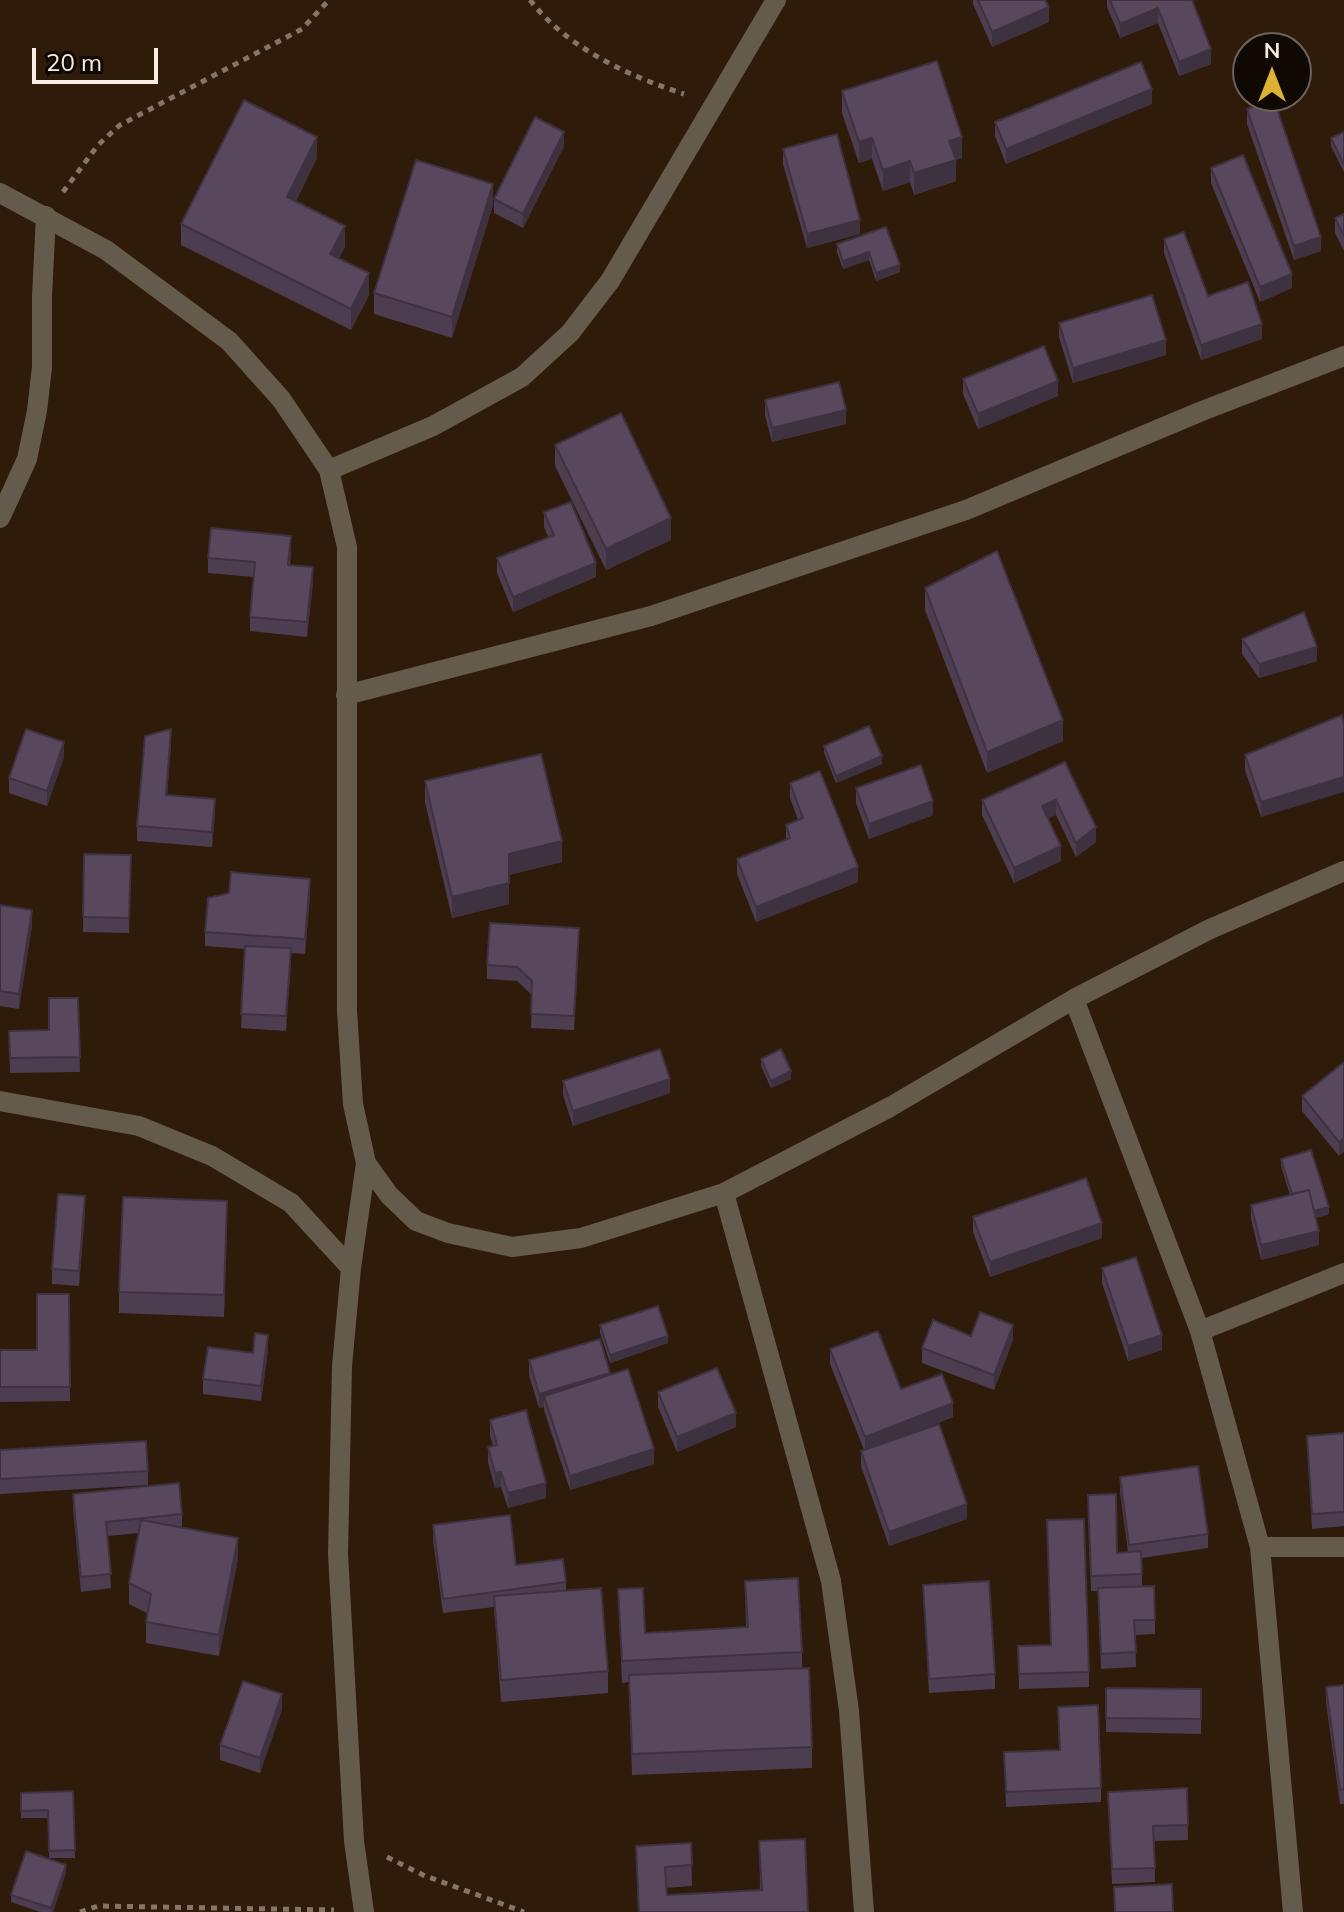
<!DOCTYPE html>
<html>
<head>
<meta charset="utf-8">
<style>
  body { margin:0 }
  #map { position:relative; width:1344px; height:1912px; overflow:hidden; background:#2e1b09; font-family:Mulish,sans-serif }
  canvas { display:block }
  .north { position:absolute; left:1232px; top:32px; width:80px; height:80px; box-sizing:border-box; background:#100803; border:2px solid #6d635b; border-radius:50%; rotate:0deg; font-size:22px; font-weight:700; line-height:32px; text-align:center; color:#f9ece0 }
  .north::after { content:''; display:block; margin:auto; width:28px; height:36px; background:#dcb233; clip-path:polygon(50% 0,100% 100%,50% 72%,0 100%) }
  .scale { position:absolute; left:32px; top:48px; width:126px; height:36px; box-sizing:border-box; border:4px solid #f9ece0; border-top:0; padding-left:10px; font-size:24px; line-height:28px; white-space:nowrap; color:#f9ece0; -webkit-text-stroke:6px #100803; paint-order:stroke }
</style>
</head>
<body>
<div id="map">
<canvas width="1344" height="1912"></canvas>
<div class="north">N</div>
<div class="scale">20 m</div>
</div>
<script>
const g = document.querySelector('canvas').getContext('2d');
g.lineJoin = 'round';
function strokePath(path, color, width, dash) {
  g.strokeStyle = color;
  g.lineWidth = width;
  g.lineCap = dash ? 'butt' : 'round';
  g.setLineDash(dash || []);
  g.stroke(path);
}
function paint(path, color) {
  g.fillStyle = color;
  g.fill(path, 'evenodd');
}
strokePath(new Path2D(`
  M530 0C566 47 628 76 684 94
  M63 192 98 145 120 125 302 29 329 0
  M387 1857 423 1875 524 1912
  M80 1912 98 1906 334 1910`), '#867566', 5, [6, 6]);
strokePath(new Path2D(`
  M0 193 106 250 229 341 281 399 329 470 347 547V1011L353 1104 366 1163 389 1195 416 1221 448 1233 512 1247 581 1238 724 1193 890 1107 1074 999 1210 929 1344 871
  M329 470 433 426 522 377 570 333 610 281 776 0
  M0 518 27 459 37 411 42 367V296L46 216
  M346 695 651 616 966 510 1202 411 1344 356
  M1074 999 1200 1331 1260 1547 1293 1912
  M0 1101 139 1126 212 1156 291 1203 351 1268
  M724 1193 831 1581 849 1711 864 1912
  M1200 1331 1344 1273
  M1260 1547H1344
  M364 1912 354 1841 338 1554 342 1366 351 1268 366 1163`), '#655b4c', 20);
paint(new Path2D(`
  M973 0H1045L1049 22 992 47 973 4Z
  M1107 0H1192L1211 64 1179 76 1158 23 1120 38 1107 7Z
  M842 91 962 158 956 160V181L914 195 910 182 883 191 872 159 859 163 842 113Z
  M1152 104 1006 164 995 136V122Z
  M1247 109 1321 251 1294 260 1247 124Z
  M1344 132V172L1331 146V138Z
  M564 146 523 228 494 213V199Z
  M783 149 860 234 807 248 783 164Z
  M317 158 296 201 345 247 339 258 369 295 351 330 181 245V224Z
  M1211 168 1292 288 1260 302 1211 183Z
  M493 205 452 338 374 314V293Z
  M1344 214V251L1335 233V218Z
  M886 227 900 272 876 281 869 260 843 269 837 252V244Z
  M1164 239 1208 296 1262 339 1201 360 1164 253Z
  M1059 323 1166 355 1073 383 1059 337Z
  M963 379 1058 396 978 429 963 394Z
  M765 400 846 424 772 442 765 415Z
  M555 445 671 540 606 570 555 466Z
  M544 512 596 577 513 612 497 573V558L548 537 544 527Z
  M291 551 290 565 313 582 307 637 250 631V617L254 577 208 573V558Z
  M925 588 1063 741 987 773 925 610Z
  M1242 639 1317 661 1259 678 1242 654Z
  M1342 715 1261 817 1245 770V755Z
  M171 744 167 795 215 814 212 847 137 841V826Z
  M824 746 882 764 836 783 824 753Z
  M64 757 47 806 9 793V778Z
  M1065 762 1096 842 1076 857 1056 815 1048 818 1061 861 1014 883 982 815V800Z
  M425 781 562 862 509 875V904L452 918 425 802Z
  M790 783 858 882 756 922 737 874V859L786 840V825L798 820 790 798Z
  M856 788 933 815 869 839 856 803Z
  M84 854 131 855 129 933 83 932Z
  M310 894 305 954 291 953 286 1031 241 1028 245 949 205 946V932Z
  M0 905 32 925 19 1009 0 1006Z
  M579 943 574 1030 531 1028 532 995 517 981 487 979V965Z
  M78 998 80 1072 10 1073 9 1031 49 1030Z
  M761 1059 791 1079 771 1088 761 1066Z
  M1344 1062 1339 1156 1302 1111V1096Z
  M563 1081 670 1093 573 1126 563 1095Z
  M1281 1159 1329 1214 1316 1218 1319 1245 1261 1260 1251 1219V1205L1290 1195 1281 1166Z
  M85 1211 79 1286 52 1284V1269Z
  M973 1217 1102 1238 990 1277 973 1232Z
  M227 1222 224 1317 119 1313V1292Z
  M1102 1268 1162 1350 1128 1361 1102 1283Z
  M69 1294 70 1401 0 1402V1350H37Z
  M600 1325 668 1343 610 1363 600 1333Z
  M971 1336 1013 1340 994 1390 922 1363V1348Z
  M830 1349 953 1417 918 1431 967 1519 889 1546 861 1466V1451L864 1450 830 1364Z
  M268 1350 261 1401 203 1394V1379L253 1353Z
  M529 1360 610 1375 654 1464 570 1490 544 1410V1407L539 1408 529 1375Z
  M658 1392 736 1427 677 1452 658 1407Z
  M490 1420 546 1498 508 1508 501 1487 495 1488 488 1462V1447L493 1446 490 1435Z
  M1344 1433V1526L1312 1529 1307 1436Z
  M0 1450 148 1471V1485L0 1494Z
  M1120 1477 1208 1534V1548L1142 1558V1587L1155 1620V1634L1135 1635 1136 1667 1101 1669 1098 1591H1091L1088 1510 1117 1553 1128 1552 1120 1492Z
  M73 1494 182 1514V1527L238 1559 219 1656 146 1643V1622L147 1613 129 1604V1583L139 1533 108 1536 111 1588 81 1592 73 1508Z
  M433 1525 516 1565 566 1582V1591L608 1671V1693L501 1702 494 1607 443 1613 433 1540Z
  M745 1581 802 1652V1669L812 1747V1768L632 1775 629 1682 622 1683 618 1589 645 1633 746 1627Z
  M923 1585 995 1674V1689L929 1693Z
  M1018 1646 1089 1672V1687L1019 1689Z
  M1344 1685V1804H1340L1326 1702V1687Z
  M1106 1688 1201 1689V1734L1106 1732Z
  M1058 1707 1101 1788V1802L1006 1807 1004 1752 1059 1750Z
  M282 1709 260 1773 220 1760V1745Z
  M1187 1788 1188 1840 1154 1841 1155 1882 1112 1884 1108 1792Z
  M73 1791 75 1858H49L48 1818H21V1793Z
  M759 1841 808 1912H638L636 1846 691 1843 692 1886 666 1888 667 1895 760 1890Z
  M66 1872 53 1912H40L11 1902V1895Z`), '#4d3d50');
paint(new Path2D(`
  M1049 7V22L992 47V32Z
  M1158 8V23L1120 38V24Z
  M1211 49V64L1179 76V62Z
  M1152 89V104L1006 164V149Z
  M564 132V146L523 228V214Z
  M317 137V158L287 218V197Z
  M962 137V158L956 160V181L914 195V173L949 141Z
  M872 138V159L859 163V142Z
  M910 161V182L883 191V170Z
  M493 184V205L452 338V317Z
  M860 220V234L807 248V234Z
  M345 226V247L330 275V254Z
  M1321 237V251L1294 260V246Z
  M869 252V260L843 269V261Z
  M900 265V272L876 281V273Z
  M369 273V295L351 330V309Z
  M1292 274V288L1260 302V287Z
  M1262 324V339L1201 360V345Z
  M1166 340V355L1073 383V368Z
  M1058 381V396L978 429V414Z
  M846 410V424L772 442V428Z
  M671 518V540L606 570V549Z
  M596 563V577L513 612V597Z
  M313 567V582L307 637V622Z
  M1317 647V661L1259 678V664Z
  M1063 720V741L987 773V752Z
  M171 729V744L166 810V795Z
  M64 742V757L47 806V791Z
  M882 756V764L836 783V776Z
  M1344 777V792L1261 817V802Z
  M215 799V814L212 847V832Z
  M1056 800V815L1042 821V806Z
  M933 801V815L869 839V824Z
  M1096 827V842L1076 857V843Z
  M562 841V862L509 875V854Z
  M1061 846V861L1014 883V868Z
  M858 867V882L756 922V907Z
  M310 879V894L305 954V939Z
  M509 883V904L452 918V897Z
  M32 910V925L19 1009V994Z
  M579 928V943L574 1030V1016Z
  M291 948V963L286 1031V1016Z
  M791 1071V1079L771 1088V1081Z
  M670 1079V1093L573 1126V1111Z
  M1344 1138V1152L1339 1156V1142Z
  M85 1196V1211L79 1286V1271Z
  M227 1201V1222L224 1317V1295Z
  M1329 1207V1214L1313 1219V1212Z
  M1102 1223V1238L990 1277V1262Z
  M1319 1231V1245L1261 1260V1245Z
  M1013 1325V1340L994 1390V1375Z
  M268 1335V1350L261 1401V1386Z
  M1162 1335V1350L1128 1361V1346Z
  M668 1336V1343L610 1363V1355Z
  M610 1373V1387L544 1396V1407L539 1408V1394Z
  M953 1403V1417L865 1452V1437Z
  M736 1413V1427L677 1452V1437Z
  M654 1449V1464L570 1490V1476Z
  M501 1472V1487L495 1488V1473Z
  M546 1483V1498L508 1508V1493Z
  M967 1504V1519L889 1546V1532Z
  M238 1538V1559L219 1656V1635Z
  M282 1694V1709L260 1773V1758Z
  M66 1865V1872L53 1912H51V1908Z`), '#3e3241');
const building = new Path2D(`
  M978 0H1045L1049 7 992 32Z
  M1110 0H1192L1211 49 1179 62 1158 8 1120 24Z
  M937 61 962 137 949 141 956 160 914 173 910 161 883 170 872 138 859 142 842 91Z
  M1141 62 1152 89 1006 149 995 122Z
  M244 100 317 137 287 197 345 226 330 254 369 273 351 309 181 224Z
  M1274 100 1321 237 1294 246 1247 109Z
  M535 117 564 132 523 214 494 199Z
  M1344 132V165L1331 138Z
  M837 134 860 220 807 234 783 149Z
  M1243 155 1292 274 1260 287 1211 168Z
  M416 160 493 184 452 317 374 293Z
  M1344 214V236L1335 218Z
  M886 227 900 265 876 273 869 252 843 261 837 244Z
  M1184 232 1208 296 1248 282 1262 324 1201 345 1164 239Z
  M1152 295 1166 340 1073 368 1059 323Z
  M1044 346 1058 381 978 414 963 379Z
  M839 382 846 410 772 428 765 400Z
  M621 413 671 518 606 549 555 445Z
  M571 502 596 563 513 597 497 558 554 535 544 512Z
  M211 528 291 536 288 565 313 567 307 622 250 617 255 562 208 558Z
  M997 551 1063 720 987 752 925 588Z
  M1304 612 1317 647 1259 664 1242 639Z
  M1342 715 1344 725V777L1261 802 1245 755Z
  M869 726 882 756 836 776 824 746Z
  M26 729 64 742 47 791 9 778Z
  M171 729 166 795 215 799 212 832 137 826 145 736Z
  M541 754 562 841 509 854V883L452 897 425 781Z
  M1065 762 1096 827 1076 843 1056 800 1042 806 1061 846 1014 868 982 800Z
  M921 765 933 801 869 824 856 788Z
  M820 771 858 867 756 907 737 859 790 838 786 825 803 818 790 783Z
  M84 854 131 855 129 918 83 917Z
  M231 872 310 879 305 939 205 932 208 898 229 893Z
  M0 905 32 910 19 994 0 991Z
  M490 923 579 928 574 1016 531 1014 532 981 517 967 487 965Z
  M245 946 291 948 286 1016 241 1014Z
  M49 998H78L80 1057 10 1058 9 1031 49 1030Z
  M660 1049 670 1079 573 1111 563 1081Z
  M781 1049 791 1071 771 1081 761 1059Z
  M1344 1062V1138L1339 1142 1302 1096Z
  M1311 1150 1329 1207 1314 1211 1309 1190 1292 1194 1281 1159Z
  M1086 1178 1102 1223 990 1262 973 1217Z
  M1309 1190 1319 1231 1261 1245 1251 1205Z
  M58 1194 85 1196 79 1271 52 1269Z
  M123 1197 227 1201 224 1295 119 1292Z
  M1136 1257 1162 1335 1128 1346 1102 1268Z
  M37 1294H69L70 1387H0V1350H37Z
  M658 1306 668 1336 610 1355 600 1325Z
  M980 1312 1013 1325 994 1375 922 1348 933 1320 971 1336Z
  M878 1331 901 1389 942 1374 953 1403 865 1437 830 1349Z
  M255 1333 268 1335 261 1386 203 1379 208 1347 253 1353Z
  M600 1339 610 1373 539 1394 529 1360Z
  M717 1368 736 1413 677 1437 658 1392Z
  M628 1369 654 1449 570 1476 544 1396Z
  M526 1410 546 1483 508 1493 501 1472 495 1473 488 1447 497 1445 490 1420Z
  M939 1424 967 1504 889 1532 861 1451Z
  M1344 1433V1512L1312 1514 1307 1436Z
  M146 1441 148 1471 0 1479V1450Z
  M1198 1466 1208 1534 1129 1545 1120 1477Z
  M179 1483 182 1514 106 1522 111 1574 81 1577 73 1494Z
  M1116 1494 1117 1553 1141 1551 1142 1574 1091 1576 1088 1495Z
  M510 1515 516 1565 563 1559 566 1582 443 1599 433 1525Z
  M1084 1519 1089 1672 1019 1674 1018 1646 1051 1645 1047 1520Z
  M141 1520 238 1538 219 1635 146 1622 151 1594 129 1583Z
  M798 1578 802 1652 622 1661 618 1589 643 1588 645 1633 748 1627 745 1581Z
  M989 1581 995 1674 929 1679 923 1585Z
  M1154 1586 1155 1620H1134L1136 1652 1101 1654 1098 1588Z
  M601 1588 608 1671 501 1680 494 1596Z
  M809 1668 812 1747 632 1754 629 1675Z
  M243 1681 282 1694 260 1758 220 1745Z
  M1344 1685V1789L1340 1790 1326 1687Z
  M1106 1688 1201 1689V1719L1106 1718Z
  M1098 1705 1101 1788 1006 1792 1004 1752 1060 1750 1058 1707Z
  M1187 1788 1188 1825 1153 1826 1155 1868 1112 1869 1108 1792Z
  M73 1791 75 1850 49 1851 48 1810 21 1811V1793Z
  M805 1839 808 1912H639L636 1846 691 1843 692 1865 665 1867 667 1895 762 1890 759 1841Z
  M26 1851 66 1865 51 1908 11 1895Z
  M1172 1884 1173 1912H1115L1114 1887Z`);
paint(building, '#59475d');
strokePath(building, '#3e3241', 2);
</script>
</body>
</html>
